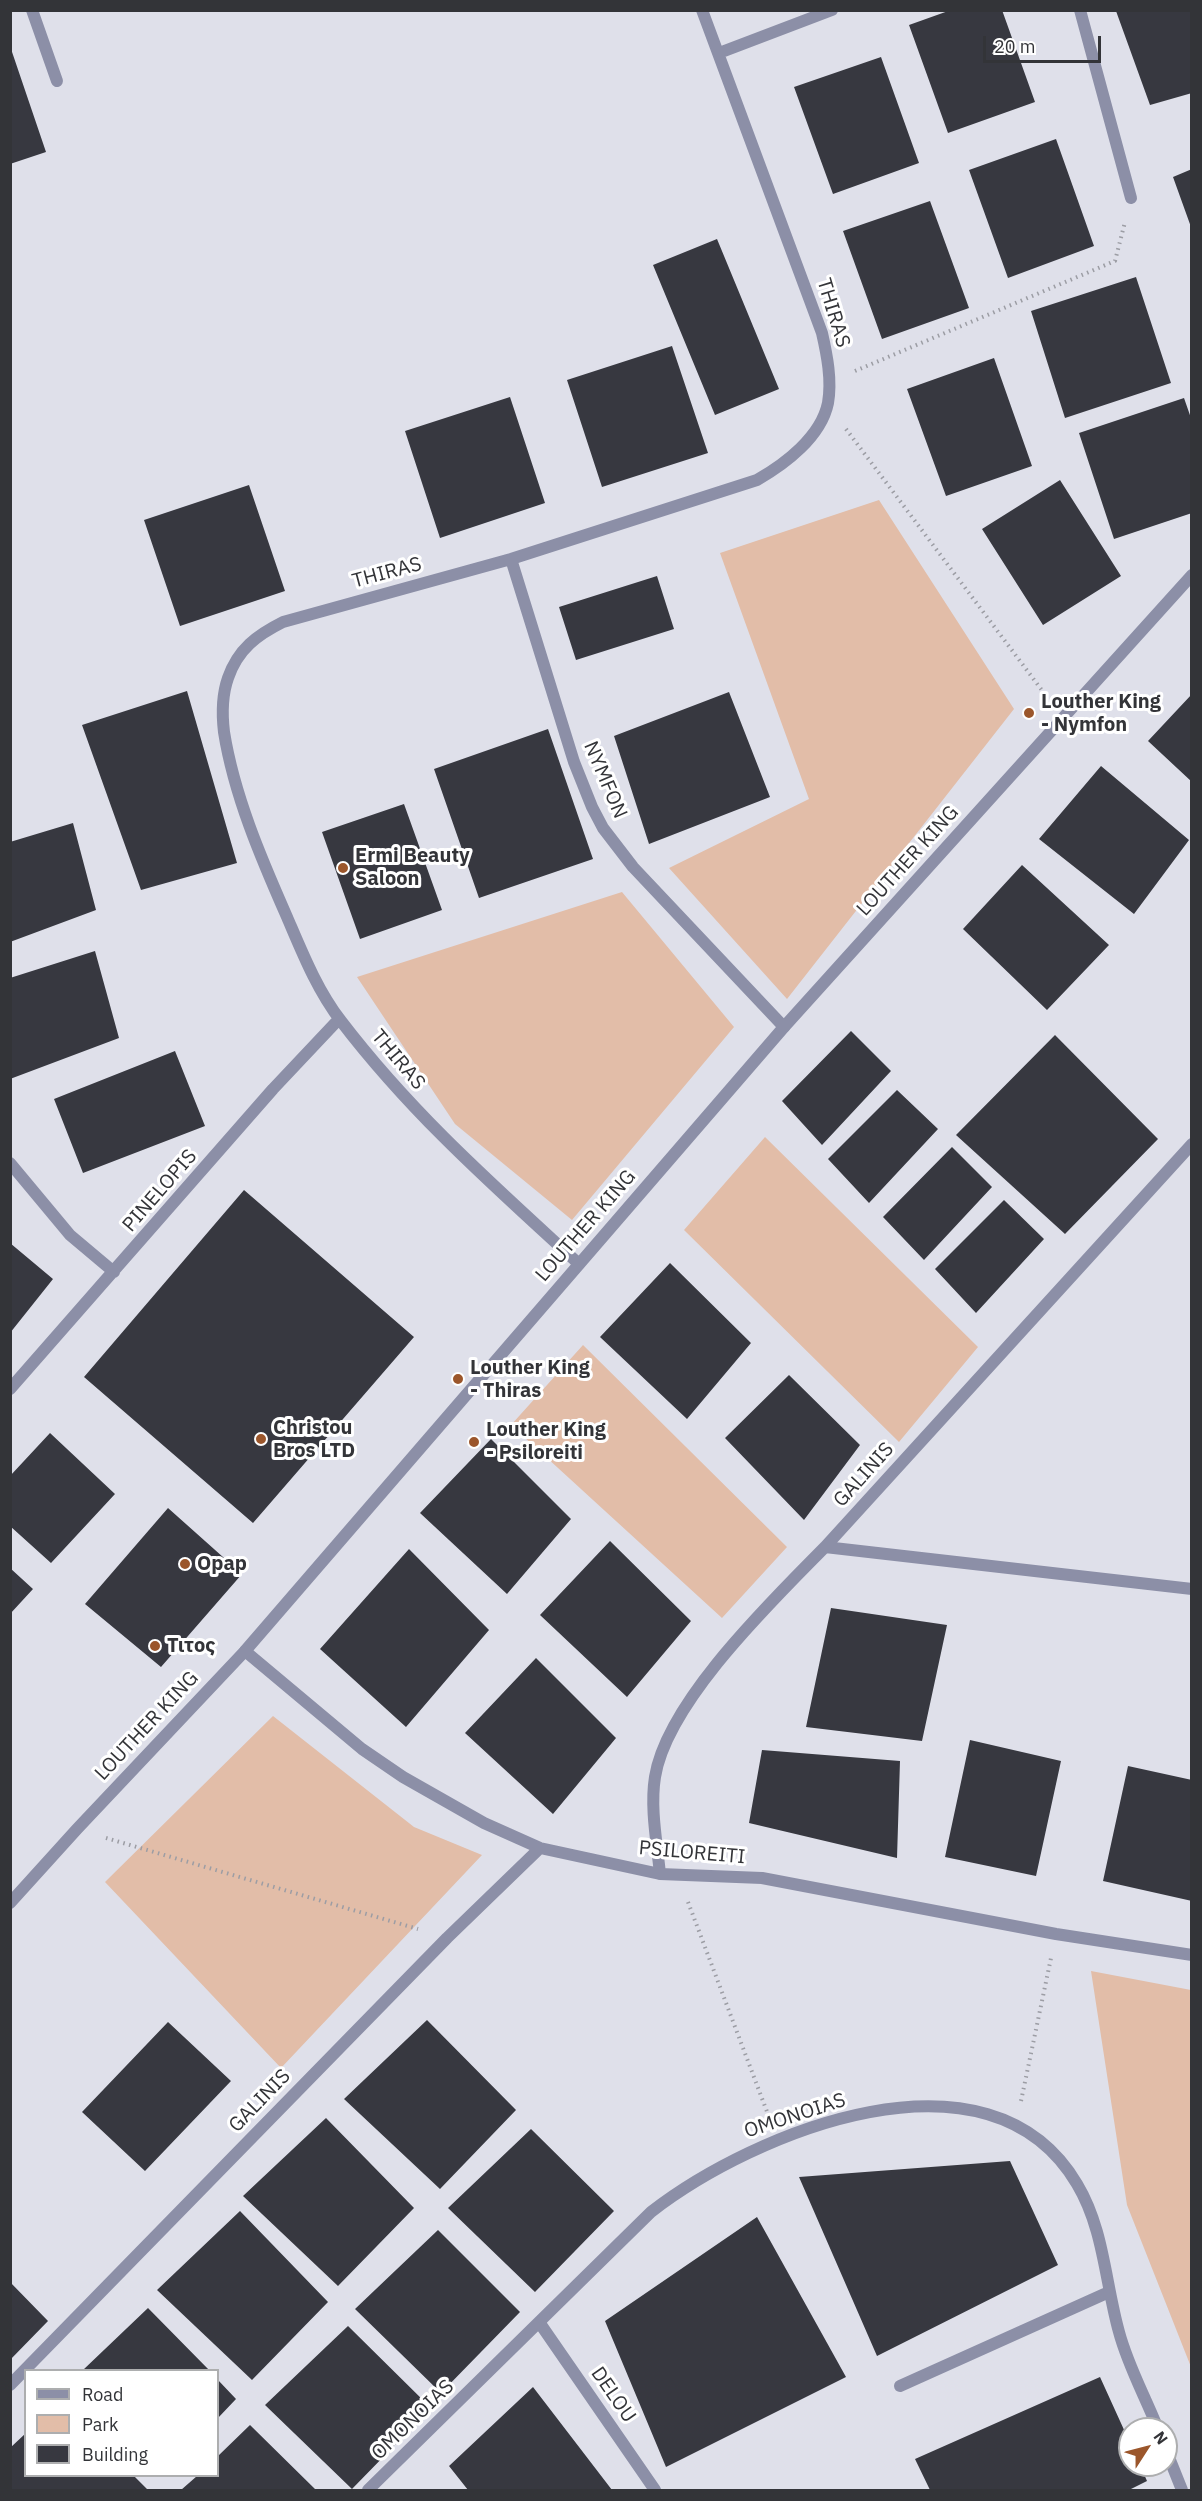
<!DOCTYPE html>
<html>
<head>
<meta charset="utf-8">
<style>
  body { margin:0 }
  #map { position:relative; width:1202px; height:2501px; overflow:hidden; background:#dfe0ea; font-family:"IBM Plex Sans",sans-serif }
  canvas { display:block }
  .frame { position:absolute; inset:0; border:12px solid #333438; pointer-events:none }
  .legend { position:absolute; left:24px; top:2369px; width:195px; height:108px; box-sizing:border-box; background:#fff; border:2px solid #adaeaf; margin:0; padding:8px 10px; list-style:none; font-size:18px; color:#333438 }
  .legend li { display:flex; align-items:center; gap:12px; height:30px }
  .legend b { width:30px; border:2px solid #adaeaf }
  .north { position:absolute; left:1118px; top:2417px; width:60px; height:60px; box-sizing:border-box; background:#fff; border:2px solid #adaeaf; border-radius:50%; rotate:54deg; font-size:16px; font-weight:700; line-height:24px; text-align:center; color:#333438 }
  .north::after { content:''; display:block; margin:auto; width:21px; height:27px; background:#9b562b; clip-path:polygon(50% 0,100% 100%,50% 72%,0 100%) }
  .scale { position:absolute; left:983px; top:36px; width:118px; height:27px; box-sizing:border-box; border:3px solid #333438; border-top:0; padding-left:8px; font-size:18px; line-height:21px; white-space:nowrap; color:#333438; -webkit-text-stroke:4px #fff; paint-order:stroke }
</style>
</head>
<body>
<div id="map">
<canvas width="1202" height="2501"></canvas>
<div class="frame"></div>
<ul class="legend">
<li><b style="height:8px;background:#8c8fa7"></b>Road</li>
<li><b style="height:16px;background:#e2bda8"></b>Park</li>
<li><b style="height:16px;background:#373840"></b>Building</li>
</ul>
<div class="north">N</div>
<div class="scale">20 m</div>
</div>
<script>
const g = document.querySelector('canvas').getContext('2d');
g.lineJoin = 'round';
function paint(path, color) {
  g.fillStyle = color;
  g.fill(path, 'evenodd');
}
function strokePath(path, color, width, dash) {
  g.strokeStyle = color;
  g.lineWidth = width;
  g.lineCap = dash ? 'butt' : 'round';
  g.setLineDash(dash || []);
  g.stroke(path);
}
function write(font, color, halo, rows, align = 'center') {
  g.font = font + ' "IBM Plex Sans",sans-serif';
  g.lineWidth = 6;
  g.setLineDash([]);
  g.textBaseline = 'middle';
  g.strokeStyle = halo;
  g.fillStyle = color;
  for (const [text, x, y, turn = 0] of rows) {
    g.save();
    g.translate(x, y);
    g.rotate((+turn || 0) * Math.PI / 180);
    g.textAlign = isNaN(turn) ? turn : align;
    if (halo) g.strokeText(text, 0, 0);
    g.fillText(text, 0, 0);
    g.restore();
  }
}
paint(new Path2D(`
  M879 500 1014 709 787 999 669 868 809 799 720 553Z
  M622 892 734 1027 572 1220 455 1124 357 977Z
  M765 1137 978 1347 899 1442 684 1230Z
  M583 1345 787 1547 722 1618 511 1425Z
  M273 1716 414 1827 482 1855 281 2068 105 1882Z
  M1091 1971 1191 1990V2367L1127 2205Z`), '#e2bda8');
paint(new Path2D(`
  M951 10H1002L1035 102 948 133 909 25Z
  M1118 10H1192V93L1150 105 1116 11Z
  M10 46 46 152 10 164Z
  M881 57 919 163 833 194 794 87Z
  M1056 139 1094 246 1008 278 969 170Z
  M1192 169V227H1191L1173 177Z
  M930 201 969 308 882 339 843 231Z
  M717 239 779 389 715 415 653 265Z
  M1136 277 1171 383 1065 418 1031 311Z
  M672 346 708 453 602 487 567 380Z
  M994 358 1032 466 946 496 907 389Z
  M510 397 545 503 440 538 405 431Z
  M1184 398 1192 421V513L1114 539 1079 433Z
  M1060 480 1121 576 1043 625 982 529Z
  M249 485 285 591 180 626 144 520Z
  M657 576 674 629 576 660 559 607Z
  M187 691 237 863 141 890 82 725Z
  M729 692 770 797 649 844 614 736Z
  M1192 694V782L1148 741Z
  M548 729 593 859 479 898 434 769Z
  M1101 766 1189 840 1134 914 1039 839Z
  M404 804 442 910 360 939 322 832Z
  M73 823 96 910 10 942V842Z
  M1022 865 1109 945 1047 1010 963 929Z
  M95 951 119 1038 10 1079V978Z
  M851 1031 891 1071 822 1145 782 1101Z
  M1055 1035 1158 1139 1065 1234 956 1135Z
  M175 1051 205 1126 83 1173 54 1099Z
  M897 1090 938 1129 869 1203 828 1159Z
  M952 1147 992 1187 924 1260 883 1217Z
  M244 1190 414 1337 253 1523 84 1377Z
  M1004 1200 1044 1239 976 1313 935 1269Z
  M10 1243 53 1279 10 1333Z
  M670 1263 751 1343 687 1419 600 1337Z
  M789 1375 860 1445 804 1520 725 1438Z
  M50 1433 115 1494 51 1563 10 1526V1476Z
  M491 1439 571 1519 507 1594 420 1513Z
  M168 1508 242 1574 161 1667 85 1604Z
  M610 1541 691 1621 627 1697 540 1615Z
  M409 1549 489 1630 406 1727 320 1649Z
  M10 1568 33 1589 10 1614Z
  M831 1608 947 1625 922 1741 806 1727Z
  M536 1658 616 1738 553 1814 465 1733Z
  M970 1740 1061 1761 1036 1876 945 1857Z
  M762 1750 900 1761 897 1858 749 1823Z
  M1128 1766 1192 1780V1901L1103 1881Z
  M427 2020 516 2110 440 2189 344 2099Z
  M168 2022 231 2081 145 2171 82 2112Z
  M326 2118 414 2208 338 2286 243 2196Z
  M531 2129 614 2211 535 2292 448 2208Z
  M1010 2161 1058 2265 877 2356 799 2177Z
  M240 2211 328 2302 252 2380 157 2290Z
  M757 2217 846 2377 666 2467 605 2321Z
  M438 2230 520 2312 441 2393 355 2309Z
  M10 2282 48 2321 10 2360Z
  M148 2308 209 2370H83Z
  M348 2326 431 2408 352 2489 265 2405Z
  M1100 2377 1130 2443V2465H1140L1147 2481 1129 2490H930L915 2459Z
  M218 2380 236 2399 218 2418Z
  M533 2387 612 2490H468L449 2466Z
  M250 2425 316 2490H181L197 2476H218V2456Z
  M26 2433V2476H134L148 2490H10V2448Z`), '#373840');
strokePath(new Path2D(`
  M855 371 1115 261 1125 222
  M846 429 1047 697
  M106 1838 418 1929
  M688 1902 769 2117
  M1021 2101 1051 1958`), '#9c9da4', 4, [1.5, 4.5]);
strokePath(new Path2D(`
  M32 10 57 81
  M1080 10 1131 198
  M719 53 832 10
  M511 559 574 762 592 807 603 828 633 867 784 1027
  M10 1163 70 1235 114 1272
  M579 1264C494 1186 412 1114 341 1021 317 990 302 952 287 917 261 858 234 795 224 732 222 715 222 695 228 678 238 649 257 635 283 622L511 559 757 480C785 464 821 437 828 403 832 380 827 355 822 333L702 10
  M10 1389 273 1089 339 1019
  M825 1547 1192 1589
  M245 1651 362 1749 403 1777 484 1823 540 1848 660 1874 762 1878 1056 1934 1192 1955
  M660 1874C657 1843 650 1808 655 1777 667 1702 772 1601 825 1547L1192 1144
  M539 2322 655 2490
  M10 2385 447 1938 540 1848
  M900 2386 1109 2292
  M1166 2450 1182 2490
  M368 2490 651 2212C754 2132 989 2035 1077 2184 1104 2229 1105 2282 1119 2332 1128 2366 1145 2396 1158 2429`), '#8c8fa7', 12);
strokePath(new Path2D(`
  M10 1903 77 1829 245 1651 784 1027 1192 575`), '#8c8fa7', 12);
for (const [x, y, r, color] of [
  [1029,713,6,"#9b562b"],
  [343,868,6,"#9b562b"],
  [458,1379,6,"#9b562b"],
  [261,1439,6,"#9b562b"],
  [474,1442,6,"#9b562b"],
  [185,1564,6,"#9b562b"],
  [155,1646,6,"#9b562b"]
]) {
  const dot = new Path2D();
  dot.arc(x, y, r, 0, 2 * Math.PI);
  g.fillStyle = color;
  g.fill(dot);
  strokePath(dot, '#fff', 2);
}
write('20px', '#333438', '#fff', [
  ["THIRAS",833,313,73],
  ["THIRAS",387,573,-15],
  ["NYMFON",605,780,67],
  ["LOUTHER KING",908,861,-48],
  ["THIRAS",398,1060,50],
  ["PINELOPIS",160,1191,-49],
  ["LOUTHER KING",586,1226,-49],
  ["GALINIS",864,1475,-48],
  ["LOUTHER KING",147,1726,-47],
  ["PSILOREITI",692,1853,5],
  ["GALINIS",260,2101,-46],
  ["OMONOIAS",795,2116,-18],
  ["DELOU",613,2395,55],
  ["OMONOIAS",413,2420,-44]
]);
write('bold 20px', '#333438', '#fff', [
  ["Louther King",1041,702],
  ["- Nymfon",1041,725],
  ["Ermi Beauty",355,856],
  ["Saloon",355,879],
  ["Louther King",470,1368],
  ["- Thiras",470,1391],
  ["Christou",273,1428],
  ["Bros LTD",273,1451],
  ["Louther King",486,1430],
  ["- Psiloreiti",486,1453],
  ["Opap",197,1564],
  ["Τιτος",167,1646]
], 'left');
</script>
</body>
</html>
